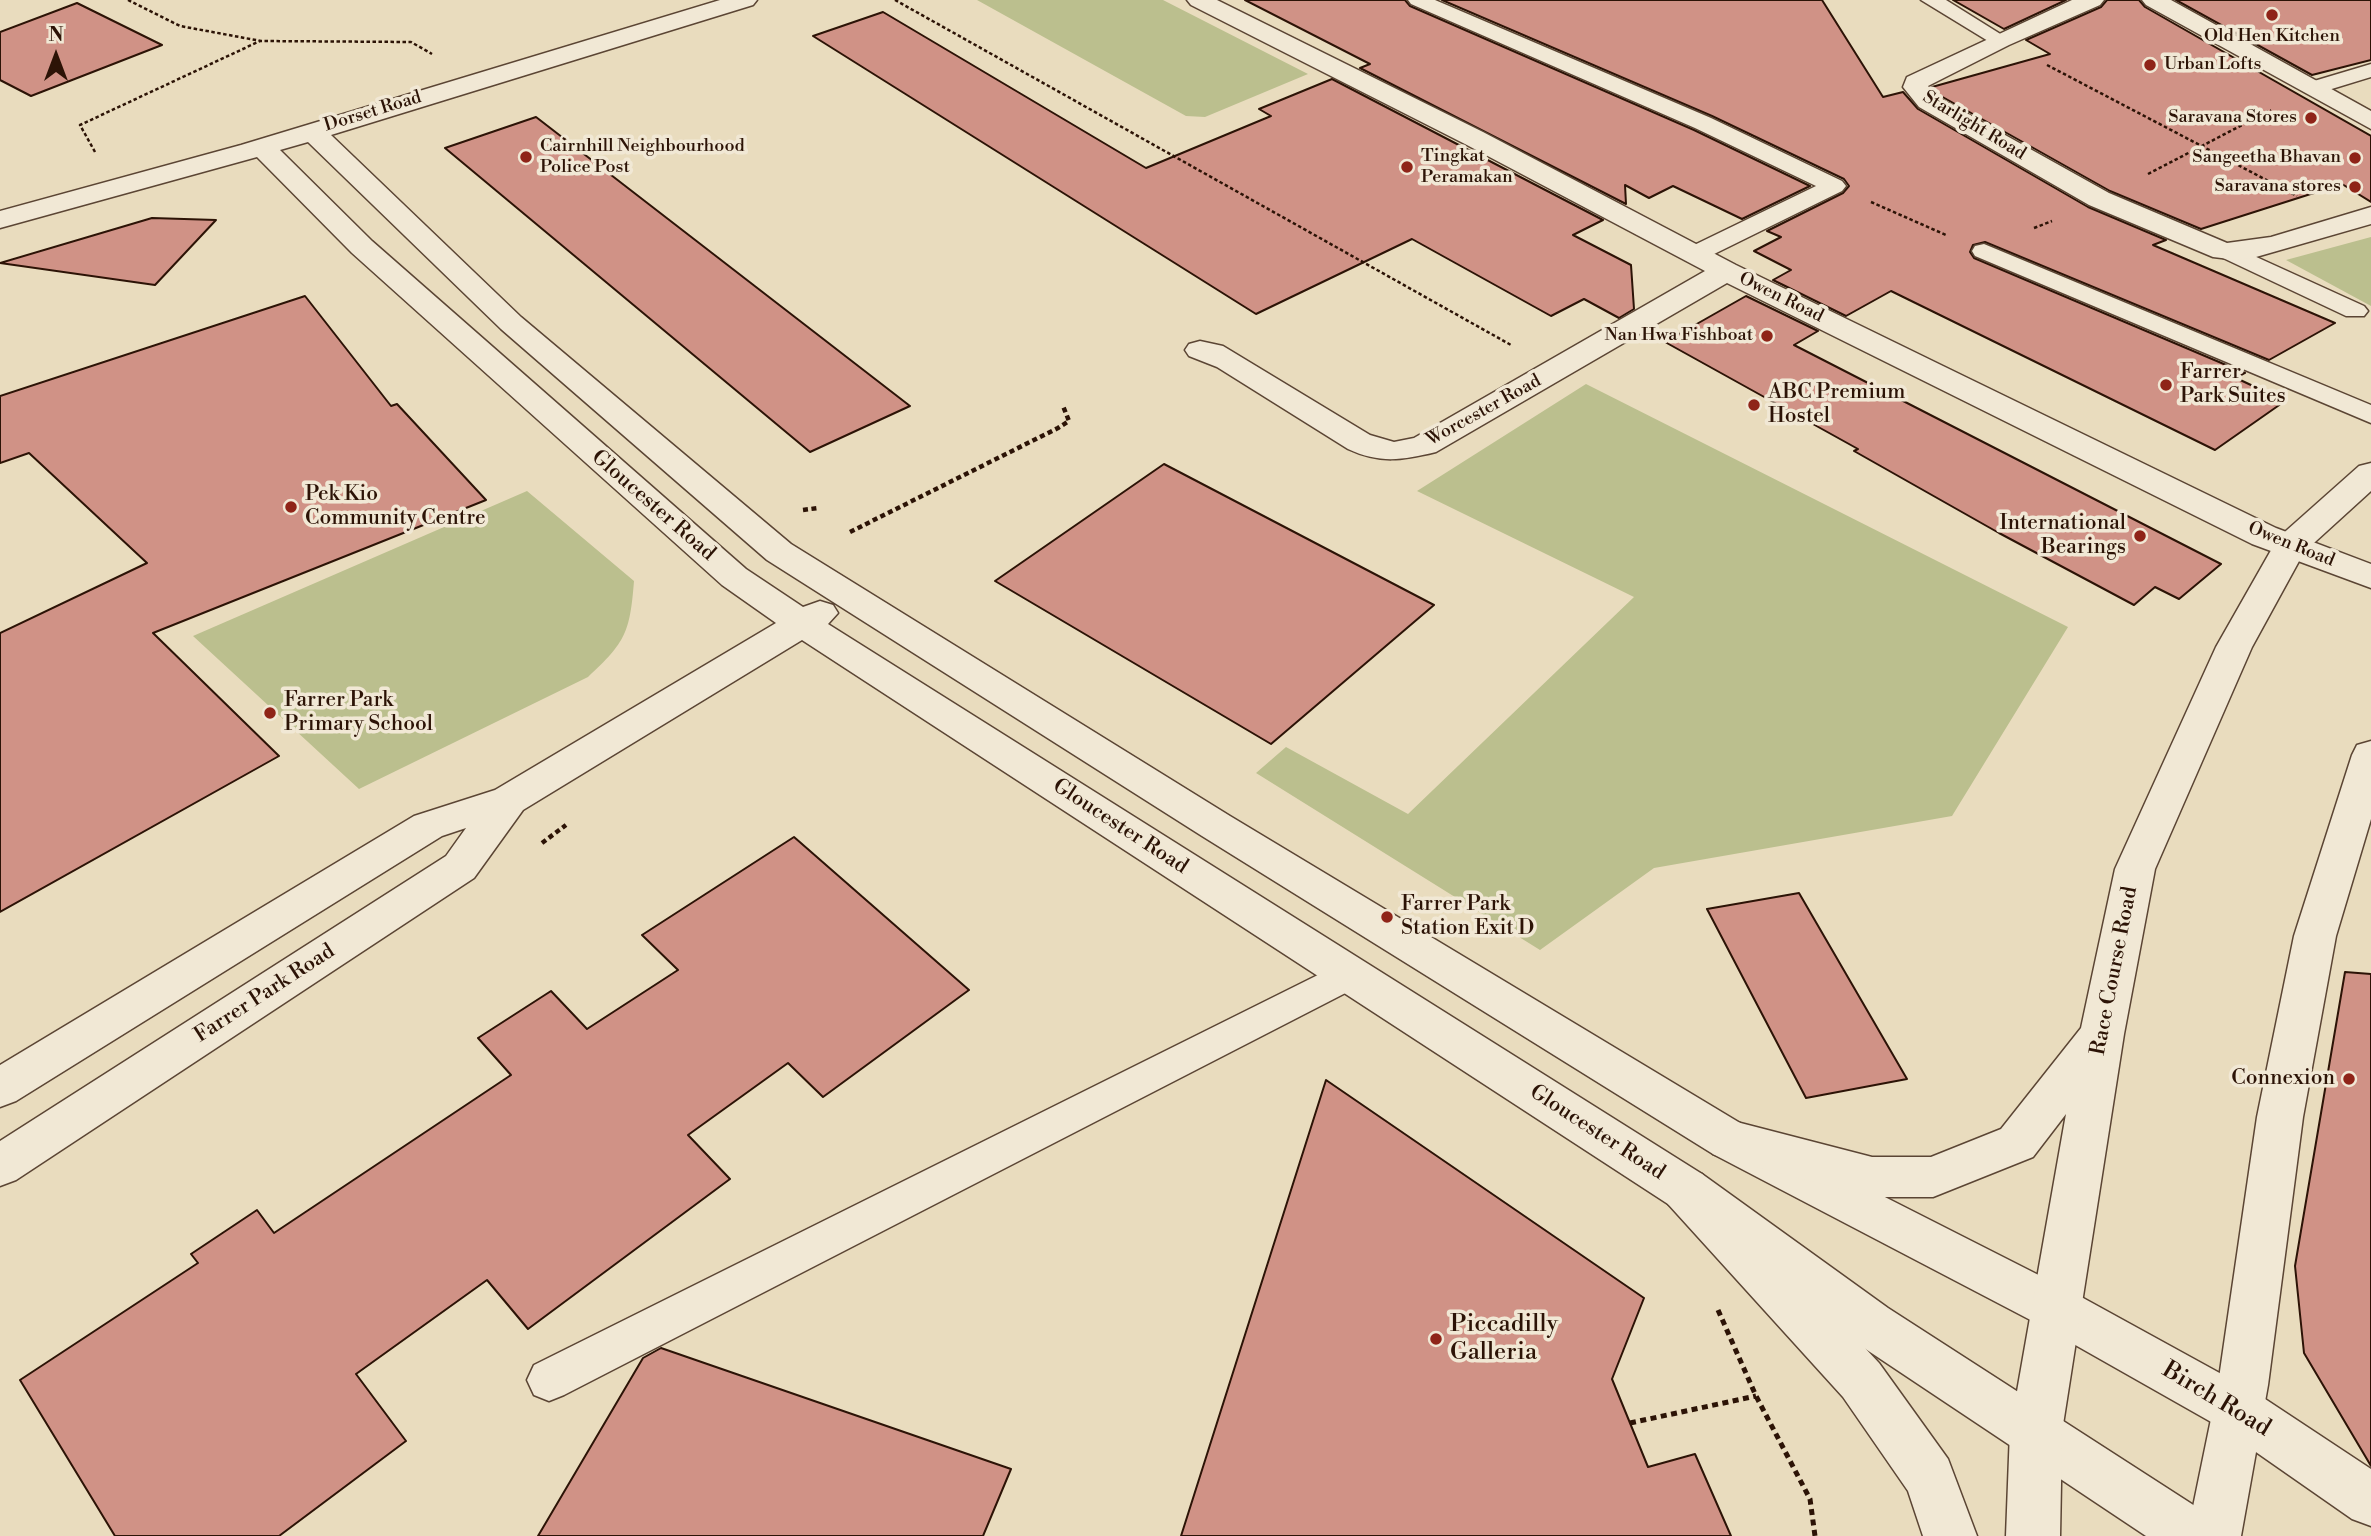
<!DOCTYPE html>
<html>
<head>
<meta charset="utf-8">
<style>
  body { margin:0 }
  #map { position:relative; width:2371px; height:1536px; overflow:hidden; background:#e9dcbe; font-family:"Libre Bodoni",serif }
  canvas { display:block }
  .north { position:absolute; left:21px; top:21px; width:70px; height:70px; -webkit-text-stroke:5px #f1e8d5; paint-order:stroke; rotate:0deg; font-size:19px; font-weight:700; line-height:28px; text-align:center; color:#2c1306 }
  .north::after { content:''; display:block; margin:auto; width:24px; height:32px; background:#2c1306; clip-path:polygon(50% 0,100% 100%,50% 72%,0 100%) }
</style>
</head>
<body>
<div id="map">
<canvas width="2371" height="1536"></canvas>
<div class="north">N</div>
</div>
<script>
const g = document.querySelector('canvas').getContext('2d');
g.lineJoin = 'round';
function paint(path, color) {
  g.fillStyle = color;
  g.fill(path, 'evenodd');
}
function strokePath(path, color, width, dash) {
  g.strokeStyle = color;
  g.lineWidth = width;
  g.lineCap = dash ? 'butt' : 'round';
  g.setLineDash(dash || []);
  g.stroke(path);
}
function write(font, color, halo, rows, align = 'center') {
  g.font = font + ' "Libre Bodoni",serif';
  g.lineWidth = 7;
  g.setLineDash([]);
  g.textBaseline = 'middle';
  g.strokeStyle = halo;
  g.fillStyle = color;
  for (const [text, x, y, turn = 0] of rows) {
    g.save();
    g.translate(x, y);
    g.rotate((+turn || 0) * Math.PI / 180);
    g.textAlign = isNaN(turn) ? turn : align;
    if (halo) g.strokeText(text, 0, 0);
    g.fillText(text, 0, 0);
    g.restore();
  }
}
paint(new Path2D(`
  M977 0H1163L1308 74 1205 117 1186 116Z
  M2371 237V306L2286 260Z
  M1586 384 2068 627 1952 816 1654 868 1540 950 1256 773 1286 747 1408 814 1634 597 1417 491Z
  M527 491 634 581C630 632 626 642 588 677L359 789 193 636Z`), '#bbbf8e');
const building = new Path2D(`
  M1245 0H1405L1410 6 1694 130 1810 186 1742 219 1673 186 1649 198 1625 185 1626 204 1360 68 1370 64Z
  M1442 0H1822L1883 97 1903 92 1918 109 2088 207 2166 240 2153 245 2335 323 2269 360 1985 242 1973 245 1970 252 1974 258 2245 373 2236 378 2285 401 2215 450 1891 291 1846 316 1773 280 1791 270 1754 251 1781 237 1767 231 1843 193 1849 186 1844 179 1712 116Z
  M1953 0H2066L2004 29Z
  M2107 0H2139L2145 7 2371 136V202L2342 184 2201 229 2110 191 1939 95 1932 87 2050 54 2026 40 2101 7Z
  M2176 0H2371V60L2312 75Z
  M77 3 162 45 31 96 0 80V32Z
  M883 12 1146 168 1271 116 1259 109 1332 79 1603 220 1573 235 1631 265 1634 309 1619 318 1584 299 1551 316 1412 239 1256 314 813 36Z
  M536 117 910 406 810 452 445 148Z
  M152 218 216 220 155 285 0 263Z
  M305 296 391 406 397 404 486 500 153 633 279 756 0 912V633L147 563 29 453 0 463V396Z
  M1746 296 1818 331 1794 345 2221 564 2179 599 2155 587 2134 605 1999 533 1854 451 1858 449 1665 342Z
  M1164 464 1434 605 1271 744 995 581Z
  M794 837 969 990 823 1097 788 1063 688 1135 730 1179 528 1329 487 1280 356 1374 406 1441 279 1536H115L20 1380 198 1263 191 1254 257 1210 274 1233 511 1075 478 1038 551 991 587 1029 678 970 642 935Z
  M1799 893 1907 1079 1806 1098 1707 909Z
  M2345 972 2371 974V1466L2304 1353 2295 1266Z
  M1326 1080 1644 1298 1612 1379 1648 1467 1695 1454 1731 1536H1181Z
  M661 1348 1011 1469 983 1536H538L643 1358Z`);
paint(building, '#d09286');
strokePath(building, '#2c1306', 2);
const service = new Path2D(`
  M1408 0H1435L1711 118 1842 181 1846 186 1842 191 1704 259H1686L1683 254 1686 249 1816 186 1695 128 1411 4Z
  M1921 0H1946L2010 40 2007 44H1993Z
  M2371 64V77L2312 95 2301 89 2304 84Z
  M1984 244 2371 405V423L1975 256 1972 251 1975 246Z
  M2230 245 2364 306 2368 311 2364 316H2346L2221 257 2218 252 2221 247Z
  M1350 959 1363 964 1368 974 1363 984 564 1395 549 1401 534 1395 527 1380 534 1365Z`);
const minor = new Path2D(`
  M720 0H757L753 5 331 135 521 317 791 544 1230 816 1745 1126 2074 1293 2256 1393 2371 1469V1526L2352 1519 2220 1427 2040 1325 1713 1154 1202 836 767 560 501 329 308 142 280 150 372 241 746 569 803 607 820 601 833 605 838 613 828 624 1702 1174 1888 1308 2212 1517 2220 1536H2146L1852 1340 1668 1204 802 640 523 810 474 878 16 1180 0 1186V1141L446 856 466 828 442 836 16 1101 0 1107V1065L414 816 495 790 776 623 722 585 352 253 257 157 0 228V211L241 145Z
  M1187 0H1217L1483 132 1736 265 1943 366 2276 528 2371 564V588L2252 544 1727 283 1436 452C1403 460 1380 464 1348 449L1217 367 1189 356 1185 350 1189 344 1200 341 1223 346 1370 435 1394 442 1414 438 1705 271 1465 144 1191 5Z
  M2072 0H2104L2100 5 2009 45 1928 86 1937 97 2109 193 2227 243 2271 237 2371 207V224L2256 257 2238 260 2213 257 2089 205 1919 107 1903 87 1907 77Z`);
const tertiary = new Path2D(`
  M2142 0H2171L2371 111V129L2146 5Z
  M2371 463V491L2304 552 2252 647 2155 869 2124 1034 2062 1431 2060 1536H2006L2010 1431 2066 1114 2033 1157 1933 1197H1872L1729 1160 1713 1154 1706 1140 1713 1126 1729 1120 1872 1157H1931L2001 1129 2081 1028 2115 869 2216 647 2278 538 2359 466Z
  M2371 741V819L2336 936 2303 1117 2268 1385 2241 1536H2187L2218 1385 2257 1117 2294 936 2352 755 2357 745Z
  M1685 1168 1702 1174 1879 1363 1948 1459 1977 1536H1923L1908 1491 1843 1397 1668 1204 1662 1189 1668 1174Z`);
strokePath(service, '#5b4534', 3);
strokePath(minor, '#5b4534', 3);
strokePath(tertiary, '#5b4534', 3);
strokePath(new Path2D(`
  M128 0 180 26 261 41 411 42 432 54
  M895 0 1511 345
  M2047 65 2297 196
  M95 152 80 125 260 41
  M2148 174 2271 110
  M1871 202 1946 235
  M2034 228 2052 221`), '#2c1306', 2.5, [3.5, 2.5]);
strokePath(new Path2D(`
  M803 510 818 508
  M850 532 1058 428 1069 421 1063 406
  M542 843 566 825`), '#2c1306', 4.5, [5, 3.5]);
strokePath(new Path2D(`
  M1718 1310 1756 1396 1810 1499 1815 1536
  M1630 1423 1756 1396`), '#2c1306', 5, [6, 4.5]);
paint(service, '#f1e8d5');
paint(minor, '#f1e8d5');
paint(tertiary, '#f1e8d5');
for (const [x, y, r, color] of [
  [2272,15,7,"#8f2418"],
  [2150,65,7,"#8f2418"],
  [2311,118,7,"#8f2418"],
  [526,157,7,"#8f2418"],
  [2355,158,7,"#8f2418"],
  [1407,167,7,"#8f2418"],
  [2355,187,7,"#8f2418"],
  [1767,336,7,"#8f2418"],
  [2166,385,7,"#8f2418"],
  [1754,405,7,"#8f2418"],
  [291,507,7,"#8f2418"],
  [2140,536,7,"#8f2418"],
  [270,713,7,"#8f2418"],
  [1387,917,7,"#8f2418"],
  [2349,1079,7,"#8f2418"],
  [1436,1339,7,"#8f2418"]
]) {
  const dot = new Path2D();
  dot.arc(x, y, r, 0, 2 * Math.PI);
  g.fillStyle = color;
  g.fill(dot);
  strokePath(dot, '#f1e8d5', 2.5);
}
write('18px', '#2c1306', '#f1e8d5', [
  ["Old Hen Kitchen",2272,37,"center"],
  ["Urban Lofts",2164,65,"left"],
  ["Saravana Stores",2297,118],
  ["Cairnhill Neighbourhood",540,147,"left"],
  ["Police Post",540,168,"left"],
  ["Tingkat",1421,157,"left"],
  ["Peramakan",1421,178,"left"],
  ["Sangeetha Bhavan",2341,158],
  ["Saravana stores",2341,187],
  ["Nan Hwa Fishboat",1753,336]
], 'right');
write('18px', '#2c1306', '#f1e8d5', [
  ["Dorset Road",373,112,-17],
  ["Starlight Road",1974,126,31],
  ["Owen Road",1781,298,26],
  ["Worcester Road",1484,411,-29],
  ["Owen Road",2291,545,22]
]);
write('21px', '#2c1306', '#f1e8d5', [
  ["Farrer",2180,373],
  ["Park Suites",2180,397],
  ["ABC Premium",1768,393],
  ["Hostel",1768,417],
  ["Pek Kio",305,495],
  ["Community Centre",305,519],
  ["International",2126,524,"right"],
  ["Bearings",2126,548,"right"],
  ["Farrer Park",284,701],
  ["Primary School",284,725],
  ["Farrer Park",1401,905],
  ["Station Exit D",1401,929],
  ["Connexion",2335,1079,"right"]
], 'left');
write('21px', '#2c1306', '#f1e8d5', [
  ["Gloucester Road",653,506,41],
  ["Gloucester Road",1120,827,33],
  ["Race Course Road",2115,971,-79],
  ["Farrer Park Road",265,994,-33],
  ["Gloucester Road",1597,1133,33]
]);
write('24px', '#2c1306', '#f1e8d5', [
  ["Piccadilly",1450,1325],
  ["Galleria",1450,1353]
], 'left');
write('24px', '#2c1306', '#f1e8d5', [
  ["Birch Road",2216,1400,31]
]);
</script>
</body>
</html>
